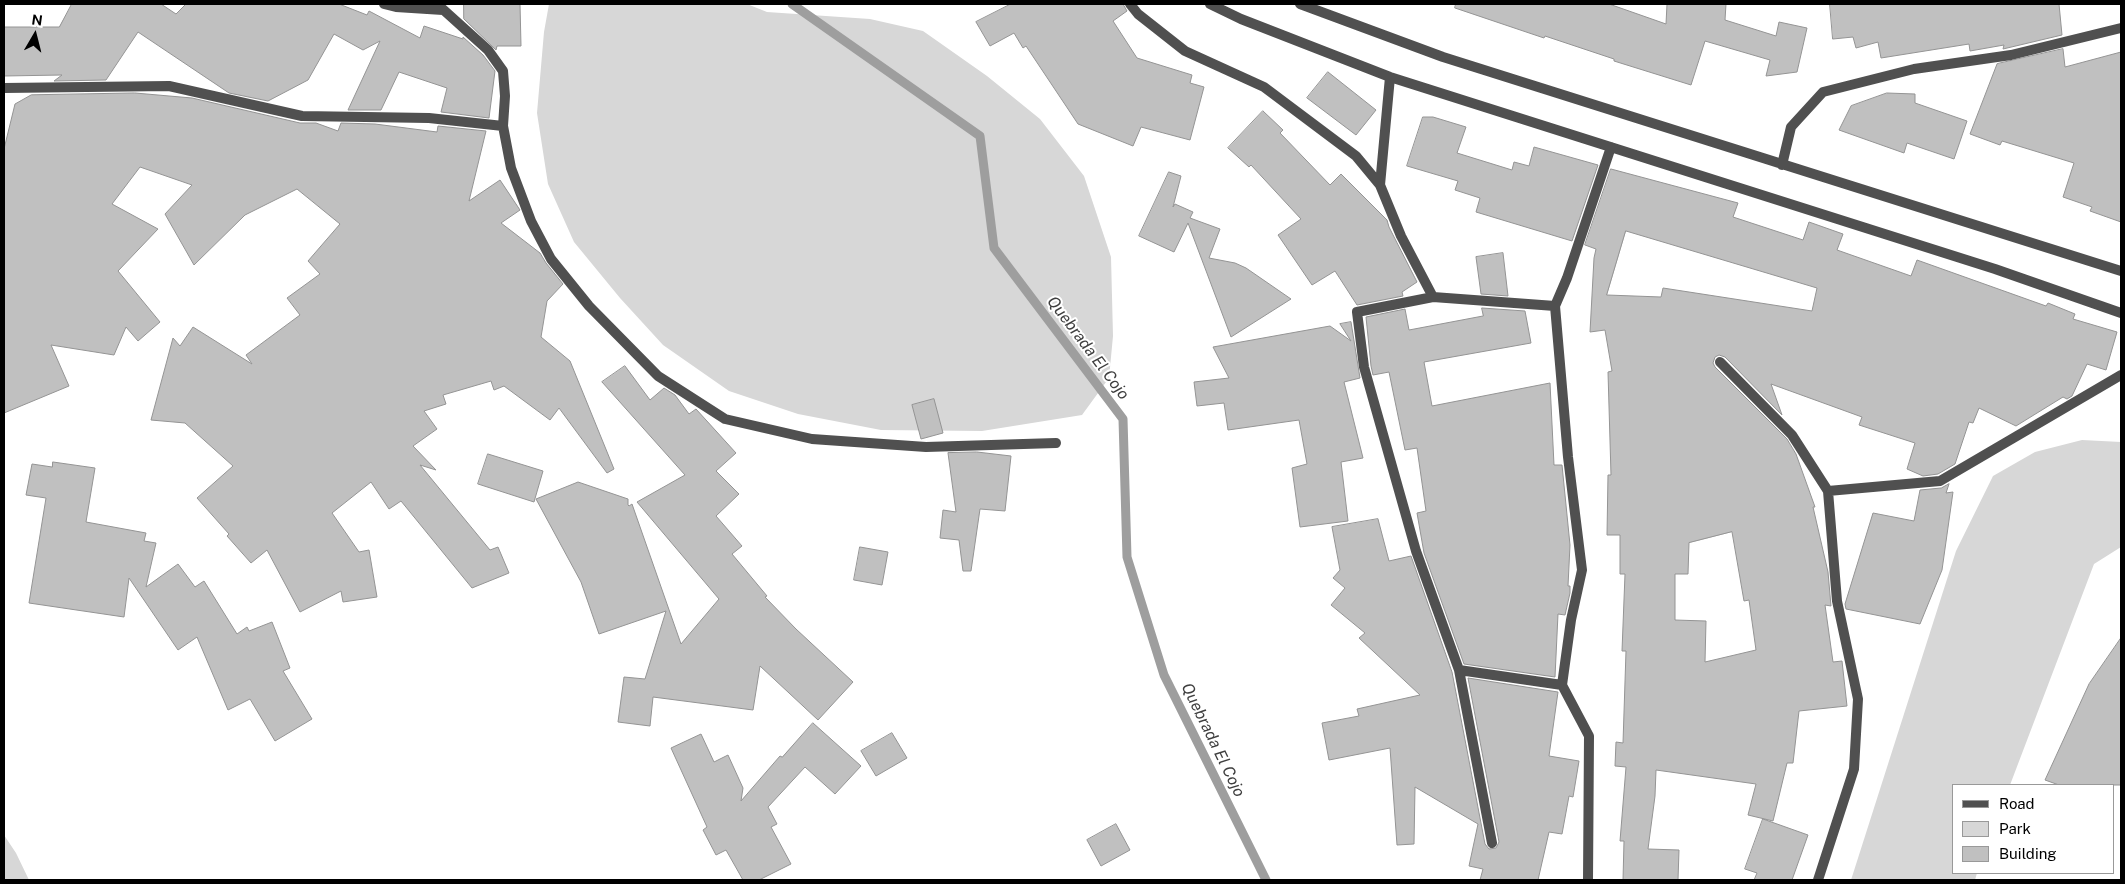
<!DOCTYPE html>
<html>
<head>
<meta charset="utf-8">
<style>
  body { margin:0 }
  #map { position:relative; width:2125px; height:884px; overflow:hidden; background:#fff; font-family:"Public Sans",sans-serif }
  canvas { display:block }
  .frame { position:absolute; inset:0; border:5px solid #000; pointer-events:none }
  .legend { position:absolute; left:1952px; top:784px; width:162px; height:90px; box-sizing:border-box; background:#fff; border:1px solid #999; margin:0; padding:6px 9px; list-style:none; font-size:15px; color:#000 }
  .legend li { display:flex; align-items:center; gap:10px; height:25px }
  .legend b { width:25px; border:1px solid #999 }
  .north { position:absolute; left:10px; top:10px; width:50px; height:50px; -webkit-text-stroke:4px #fff; paint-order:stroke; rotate:8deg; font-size:14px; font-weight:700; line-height:20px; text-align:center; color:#000 }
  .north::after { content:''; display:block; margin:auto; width:18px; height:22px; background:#000; clip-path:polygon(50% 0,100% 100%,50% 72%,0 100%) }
</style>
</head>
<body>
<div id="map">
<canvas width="2125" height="884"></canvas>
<div class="frame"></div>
<ul class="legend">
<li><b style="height:6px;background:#505050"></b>Road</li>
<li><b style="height:14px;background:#d7d7d7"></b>Park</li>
<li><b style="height:14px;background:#c0c0c0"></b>Building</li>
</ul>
<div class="north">N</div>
</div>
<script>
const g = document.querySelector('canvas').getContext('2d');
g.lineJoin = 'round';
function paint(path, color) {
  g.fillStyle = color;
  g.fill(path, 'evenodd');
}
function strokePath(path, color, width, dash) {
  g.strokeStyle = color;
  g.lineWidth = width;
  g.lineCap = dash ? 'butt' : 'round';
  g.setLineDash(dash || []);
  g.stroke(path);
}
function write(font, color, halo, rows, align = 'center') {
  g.font = font + ' "Public Sans",sans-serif';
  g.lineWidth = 4;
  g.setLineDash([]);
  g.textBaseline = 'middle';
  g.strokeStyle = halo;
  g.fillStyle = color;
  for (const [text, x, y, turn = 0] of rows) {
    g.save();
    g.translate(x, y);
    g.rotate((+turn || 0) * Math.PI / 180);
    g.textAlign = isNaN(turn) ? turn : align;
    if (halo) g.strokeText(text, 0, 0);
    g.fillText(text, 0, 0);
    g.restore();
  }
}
paint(new Path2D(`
  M549 4H747L767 12 870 19 923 31 987 76 1040 119 1084 176 1111 257 1113 336 1109 378 1082 415 982 431 881 430 798 414 729 391 663 345 620 298 574 242 548 184 537 113 544 32Z
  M2082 440 2121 442V547L2094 564 2010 785H1954V873H1977L1975 880H1851L1956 551 1993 476 2035 452Z
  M4 835 16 853 29 880H4Z`), '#d7d7d7');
strokePath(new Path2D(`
  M792 4 980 136 994 248 1123 419 1127 557 1164 675 1266 880`), '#9e9e9e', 9);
const building = new Path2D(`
  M72 4H161L176 14 186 4H339L367 15 369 11 420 38 424 26 463 39V37L483 55 495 71 489 118 441 112 447 88 399 72 381 110H348L380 41 363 50 334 34 308 80 268 101 229 93 138 32 106 80 54 81 62 75 4 76V27H59Z
  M464 4H520L521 46H497L496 50 464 19Z
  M1011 4H1123L1127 11 1113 21 1137 58 1192 75 1190 83 1204 87 1190 140 1141 127 1133 146 1078 124 1026 46 1023 48 1014 33 990 46 976 22Z
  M1456 4H1609L1666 24 1667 4H1726L1725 20 1776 36 1779 22 1807 28 1797 72 1766 76 1770 60 1705 41 1691 85 1614 61V59L1545 36 1544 38 1455 8Z
  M1830 4H2059L2062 35 2003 49 2004 45 1970 51 1969 44 1881 58 1878 42 1856 48 1853 37 1833 39Z
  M2063 49 2065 67 2121 52V222L2090 211 2092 207 2063 197 2074 163 2002 141 2000 145 1970 134 1997 64Z
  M1328 72 1376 110 1356 135 1307 98Z
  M135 93 192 98 300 123H316L338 131 341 123 375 124 437 132 438 126 486 131 469 201 500 180 520 210 501 223 540 253 546 263 563 284 547 301 541 337 570 361 614 469 607 473 559 408 550 420 504 386 494 390 491 381 443 395 446 404 424 411 437 429 413 446 436 470 420 465 490 550 498 547 509 573 472 588 401 501 389 509 371 482 332 513 359 552 369 550 377 597 343 602 341 591 300 612 267 550 251 563 227 536 229 534 197 498 233 466 185 423 151 420 173 338 180 346 193 327 252 364 246 355 300 315 287 298 320 274 308 261 340 224 297 189 245 215 194 265 165 214 192 185 140 167 112 204 158 229 118 271 160 322 138 341 126 327 114 355 51 345 69 386 4 413V149L15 104 31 95Z
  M1887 93 1915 94V103L1967 121 1954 159 1907 143 1904 153 1839 130 1851 106Z
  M1263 111 1283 130 1280 133 1330 185 1341 174 1387 220 1389 227 1417 282 1402 292 1403 296 1357 305 1335 271 1312 285 1278 235 1301 219 1251 165 1249 167 1228 148Z
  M1423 117H1433L1466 127 1457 153 1512 170 1514 162 1529 166 1534 147 1598 165 1572 241 1476 212 1480 198 1455 190 1458 181 1407 166Z
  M1611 169 1738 203 1733 217 1803 240 1809 222 1843 234 1837 250 1911 276 1917 260 2046 306 2048 303 2075 314 2073 319 2117 332 2106 370 2087 364 2072 396 2067 399 2063 397 2016 426 1979 408 1973 423 1969 422 1955 464 1938 474 1923 476 1907 469 1915 443 1859 425 1862 417 1771 384 1782 415 1725 357 1719 355 1715 357 1713 363 1715 367 1787 439 1796 454 1815 507H1813L1828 572 1831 606 1825 605 1833 662 1842 661 1847 706 1799 711 1793 763H1787L1773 821 1748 815 1756 784 1656 770 1655 796 1648 849 1679 850 1678 880H1623L1624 841H1620L1626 767 1615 766 1616 742 1623 743 1626 651H1622L1625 574H1620V535H1607L1608 475H1611L1608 372 1612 371 1605 330 1590 332 1594 258 1596 249 1585 245ZM1626 231 1817 288 1812 311 1663 288 1661 297 1607 295ZM1732 532 1744 601 1749 600 1756 650 1705 662 1706 621 1675 620V574H1688L1689 543Z
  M1169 172 1181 176 1173 207 1175 204 1193 212 1190 218 1220 229 1209 258 1235 263 1246 268 1291 299 1231 337 1188 223 1174 252 1139 236Z
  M1503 253 1508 296 1481 294 1476 257Z
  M1482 308 1525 311 1531 343 1424 362 1432 406 1550 383 1554 465H1562L1570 545 1568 586H1570V593L1565 615 1558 614 1555 677 1464 664 1424 553 1417 513 1426 511 1417 448 1405 450 1389 372 1373 375 1371 366 1366 317 1405 309 1409 330 1483 316Z
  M1351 322 1360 378 1344 382 1363 458 1341 462 1348 521 1300 527 1292 468 1307 464 1299 420 1228 430 1224 403 1197 406 1194 382 1229 378 1213 347 1330 326 1351 341 1340 324Z
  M625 366 650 400 664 388 675 395 689 414 696 409 736 453 716 471 739 494 716 516 742 546 732 554 767 596 765 597 796 629 853 682 818 720 760 666 753 710 653 697 650 726 618 722 624 677 645 679 666 611 599 634 581 582 536 499 578 482 628 499V505L629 506 632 504 681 644 719 599 637 502 685 475 602 382Z
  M934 399 943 433 921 439 912 405Z
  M977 452 1011 456 1005 511 980 509 971 571H963L959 540 940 538 943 510 956 512 948 453Z
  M488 454 543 471 534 502 478 484Z
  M53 462 95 468 86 522 146 533 144 541 156 543 146 587 178 564 195 587 204 581 237 634 247 627 249 631 272 622 290 668 283 671 312 719 275 741 250 699 228 710 197 637 178 650 129 578 124 617 29 603 46 498 26 495 32 464 52 467Z
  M1949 484 1946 493 1953 492 1942 570 1920 624 1846 609 1845 604 1873 513 1914 521 1920 490 1941 488Z
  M1378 519 1389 561 1411 556 1452 672 1485 844 1489 849 1496 848 1499 842 1468 678 1558 692 1549 756 1579 761 1573 797 1569 796 1562 834 1549 832 1538 880H1480L1483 869 1469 866 1478 824 1415 787 1414 844 1397 845 1390 748 1329 760 1322 723 1359 716 1357 709 1420 695 1359 638 1365 633 1331 605 1345 588 1333 578 1340 570 1332 527Z
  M860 547 888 552 882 585 854 580Z
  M2121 638V785H2059L2045 780 2089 684Z
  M813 723 861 766 835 794 805 767 768 807 777 824 771 827 791 864 759 880H743L726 850 716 855 703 830 707 827 671 748 701 734 714 762 728 755 743 788 741 801 780 756 782 757Z
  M892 733 907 758 876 776 861 751Z
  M1763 819 1808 835 1792 880H1754L1757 873 1745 869Z
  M1116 824 1130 850 1101 866 1087 840Z`);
paint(building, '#c0c0c0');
strokePath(building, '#949494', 1);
strokePath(new Path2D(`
  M384 4 396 7 443 10
  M437 4 488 50 503 71 505 96 503 126 511 168 531 221 551 259 589 306 658 376 725 419 812 439 926 447 1056 443
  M1130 4 1138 14 1185 51 1264 87 1356 156 1380 185
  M1210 4 1241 19 1390 77 1995 269 2121 313
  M1300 4 1443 57 2121 271
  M1390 77 1380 185 1401 236 1433 297
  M4 88 169 86 302 116 429 118 503 126
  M1782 165 1791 127 1823 92 1914 69 2011 55 2121 28
  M1720 362 1792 435 1828 491 1837 601 1858 699 1854 769 1818 880
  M1828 491 1940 481 2121 375
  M1459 670 1562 685
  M1492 843 1459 670 1416 551 1364 367 1357 312 1433 297 1555 306
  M1588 880 1589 736 1562 685 1571 620 1582 570 1568 457 1555 306 1567 278 1611 147`), '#505050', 10);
write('italic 16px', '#3f3f3f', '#fff', [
  ["Quebrada El Cojo",1088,348,53],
  ["Quebrada El Cojo",1213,740,64]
]);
</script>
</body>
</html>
